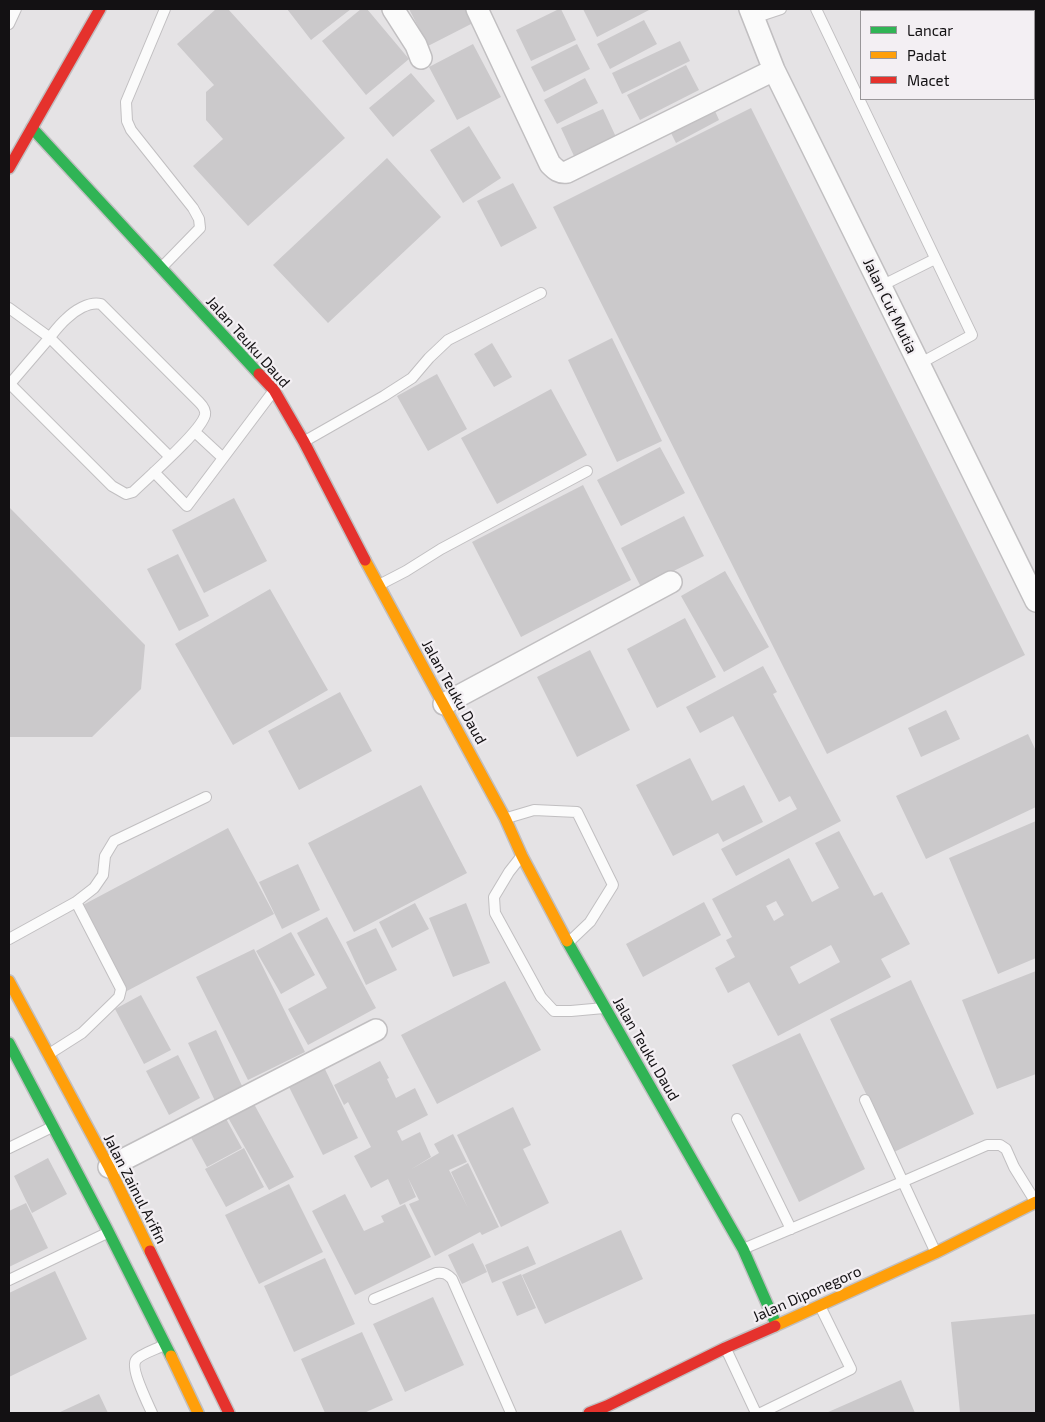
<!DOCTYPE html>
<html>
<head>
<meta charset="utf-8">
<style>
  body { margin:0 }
  #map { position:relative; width:1045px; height:1422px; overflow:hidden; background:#e5e3e5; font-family:"Exo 2",sans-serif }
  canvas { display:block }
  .frame { position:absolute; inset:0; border:10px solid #131113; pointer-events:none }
  .legend { position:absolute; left:860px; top:10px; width:175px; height:90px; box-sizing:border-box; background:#f3eff3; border:1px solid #999699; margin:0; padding:6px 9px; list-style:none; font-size:15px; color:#131113 }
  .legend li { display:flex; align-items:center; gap:10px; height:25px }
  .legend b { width:25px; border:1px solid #999699 }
</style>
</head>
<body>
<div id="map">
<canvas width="1045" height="1422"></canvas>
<div class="frame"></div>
<ul class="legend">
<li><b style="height:6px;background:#30b455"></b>Lancar</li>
<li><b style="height:6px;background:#ff9f0a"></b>Padat</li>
<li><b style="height:6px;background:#e5322d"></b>Macet</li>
</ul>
</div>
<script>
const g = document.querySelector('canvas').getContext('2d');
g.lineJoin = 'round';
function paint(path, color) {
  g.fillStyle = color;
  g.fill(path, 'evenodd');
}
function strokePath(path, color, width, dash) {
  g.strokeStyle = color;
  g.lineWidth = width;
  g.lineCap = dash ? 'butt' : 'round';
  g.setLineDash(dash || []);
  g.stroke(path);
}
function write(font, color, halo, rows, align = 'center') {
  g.font = font + ' "Exo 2",sans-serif';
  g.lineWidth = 4.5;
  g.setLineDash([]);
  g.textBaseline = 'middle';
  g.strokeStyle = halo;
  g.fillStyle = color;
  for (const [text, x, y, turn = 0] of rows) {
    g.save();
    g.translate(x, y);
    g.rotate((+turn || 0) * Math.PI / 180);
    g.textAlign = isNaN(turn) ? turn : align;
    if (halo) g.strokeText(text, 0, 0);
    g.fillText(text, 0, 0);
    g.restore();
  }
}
paint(new Path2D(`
  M216 9H228L345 138 248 226 193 166 223 139 206 120V92L214 85 177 44Z
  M287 9H351L311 40Z
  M361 9H367L409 59 366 95 322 41Z
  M409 9H466L473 23 428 46Z
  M559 9H561L576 40 531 61 516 30Z
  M583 9H651L597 37Z
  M900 9H990L991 11H901Z
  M644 20 657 44 610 69 597 44Z
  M680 41 690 61 622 94 612 73Z
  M473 44 501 97 457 120 429 67Z
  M577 44 590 69 544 92 531 67Z
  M686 65 699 90 640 120 627 95Z
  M411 73 435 101 393 137 369 108Z
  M585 78 598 103 557 124 544 100Z
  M711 102 719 120 676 143 667 125Z
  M751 108 1025 655 827 754 553 207Z
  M603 109 616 137 574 156 561 128Z
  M469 126 501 178 463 203 430 150Z
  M387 158 441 217 328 323 273 265Z
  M513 183 537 228 501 247 477 201Z
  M612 338 662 441 617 462 568 360Z
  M492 343 512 377 494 387 474 354Z
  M437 374 467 429 428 451 397 396Z
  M551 389 587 455 497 504 461 438Z
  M660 447 685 493 621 526 597 480Z
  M583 485 631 580 521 637 472 542Z
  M234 498 267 561 204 593 172 530Z
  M9 507 145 645 141 689 92 737H9Z
  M684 516 704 556 641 587 621 548Z
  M178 554 209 616 179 631 147 569Z
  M725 571 769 647 724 672 681 596Z
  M270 589 328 690 233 745 175 644Z
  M685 618 716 677 657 708 627 649Z
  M590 650 630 730 577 757 537 677Z
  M763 666 777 692 773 694 841 821 736 876 721 849 797 809 790 796 779 802 733 716 700 733 686 707Z
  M340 692 372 751 299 790 268 731Z
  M946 710 960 739 921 757 908 728Z
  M1028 734 1036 751V807L926 859 896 796Z
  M690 758 712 801 744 785 763 822 723 842 718 833 673 856 636 785Z
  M421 785 467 873 354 932 308 843Z
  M1036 821V958L998 974 949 858Z
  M228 828 274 914 125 992 81 906Z
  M839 831 874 896 882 892 910 944 881 959 891 977 778 1036 749 982 728 993 715 968 735 957 726 940 732 937 712 899 789 858 812 902 839 888 815 843ZM776 901 784 915 774 921 766 906ZM831 945 840 962 799 984 790 967Z
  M298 864 320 910 282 929 259 882Z
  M704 902 721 935 643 977 626 944Z
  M415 903 429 929 392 948 379 922Z
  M466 903 490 963 453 977 429 918Z
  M327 917 376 1008 308 1045 288 1009 327 988 297 933Z
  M376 928 397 970 366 985 346 942Z
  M291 932 315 975 281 994 256 951Z
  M254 949 305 1052 248 1080 196 977Z
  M1036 971V1074L997 1089 962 1000Z
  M911 980 974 1114 894 1152 830 1019Z
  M505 981 541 1050 437 1104 401 1035Z
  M141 995 171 1050 144 1064 115 1009Z
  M216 1030 243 1088 215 1101 188 1043Z
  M800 1033 865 1169 799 1202 732 1065Z
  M178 1055 200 1098 169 1115 146 1071Z
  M380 1061 389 1078 387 1079 396 1098 415 1088 428 1115 397 1131 402 1141 420 1132 431 1157 410 1170 439 1153 434 1144 453 1134 467 1162 449 1170 468 1208 451 1172 468 1163 499 1227 482 1235 480 1232 435 1256 409 1204 419 1200 408 1178 416 1197 400 1205 388 1179 371 1188 354 1156 371 1147 348 1102 344 1105 334 1085Z
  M323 1065 358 1138 323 1155 287 1083Z
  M254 1104 294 1177 269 1190 226 1114Z
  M513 1107 531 1145 523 1149 549 1203 501 1227 457 1135Z
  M224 1115 242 1148 207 1167 189 1134Z
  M244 1148 264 1187 226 1207 205 1169Z
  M48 1158 67 1194 32 1213 14 1176Z
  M289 1184 323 1252 259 1284 225 1215Z
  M345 1194 364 1231 384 1222 381 1216 405 1204 431 1257 355 1295 312 1211Z
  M26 1203 48 1248 9 1267V1211Z
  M621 1230 643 1279 545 1324 522 1275Z
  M473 1243 487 1272 462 1284 448 1255Z
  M528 1246 536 1264 492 1283 485 1265Z
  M325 1258 355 1324 294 1352 264 1286Z
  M55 1271 87 1339 9 1377V1293Z
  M521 1274 536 1308 517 1316 502 1282Z
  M433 1297 464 1365 405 1392 373 1324Z
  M1036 1314V1413H960L951 1322Z
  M362 1332 393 1400 364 1413H325L301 1359Z
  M901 1380 915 1413H826Z
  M99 1394 108 1413H58Z`), '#cbc9cb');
const lane = new Path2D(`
  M816 9 972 335 919 364
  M754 18 781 9
  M9 24 16 9
  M162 267 200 228 199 219 193 208 131 130 127 121 126 102 165 9
  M881 286 935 259
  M9 308 49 337 170 457
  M9 385C21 371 33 357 45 343 52 335 58 326 66 319 74 311 89 301 101 304L199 402C203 406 206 410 205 415 201 432 147 478 133 492L126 494 112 486 10 384
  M195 432 223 458
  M305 441 384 396 412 378 429 358 448 340 541 293
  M154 472 187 506 272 393
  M379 585 406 571 441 549 587 471
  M507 818 534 810 577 812 613 885 590 922 569 942
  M520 858 509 872 494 897 495 913 541 997 554 1011H571L604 1008
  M9 939 76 902 94 888 103 875 105 856 114 841 206 797
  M49 1054 82 1033 114 1002 119 997 121 989 76 902
  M865 1100 935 1251
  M737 1119 791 1229
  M9 1148 52 1127
  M743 1249 902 1182 987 1145H1000L1006 1149 1014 1167 1035 1201
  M9 1280 107 1233
  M374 1299 436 1273C444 1272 447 1274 452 1279L511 1413
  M726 1349 756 1413
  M152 1413C148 1404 130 1368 136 1360 140 1354 157 1349 164 1345
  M761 1413 851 1369 820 1306`);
const street = new Path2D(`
  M393 9 416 45 421 58
  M477 9 550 164C556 170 559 173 567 172L774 70
  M750 9 774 70 1036 601
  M1025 9 1026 11
  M1034 28 1036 33
  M444 704 671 582
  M109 1167 376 1030`);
const fast = new Path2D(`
  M32 128 259 374
  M567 941 743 1249 776 1324
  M9 1043 106 1227 171 1356`);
const slow = new Path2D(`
  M365 560 505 818 522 856 567 941
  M9 981 109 1167 150 1251
  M775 1326 935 1253 1036 1202
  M171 1356 198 1413`);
const jam = new Path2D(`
  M9 168 100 9
  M259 374 274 390 304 442 365 560
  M150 1251 229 1413
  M589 1413 607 1406 725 1348 775 1326`);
strokePath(lane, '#c1bfc1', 12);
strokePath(street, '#c1bfc1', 24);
strokePath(fast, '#c1bfc1', 14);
strokePath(slow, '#c1bfc1', 14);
strokePath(jam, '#c1bfc1', 14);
strokePath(lane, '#fbfbfb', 10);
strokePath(street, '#fbfbfb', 21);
strokePath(fast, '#30b455', 11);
strokePath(slow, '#ff9f0a', 11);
strokePath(jam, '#e5322d', 11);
write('15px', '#131113', '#f3eff3', [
  ["Jalan Cut Mutia",890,306,64],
  ["Jalan Teuku Daud",248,342,48],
  ["Jalan Teuku Daud",454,692,61],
  ["Jalan Teuku Daud",646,1049,60],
  ["Jalan Zainul Arifin",135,1189,63],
  ["Jalan Diponegoro",807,1294,-24]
]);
</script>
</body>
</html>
